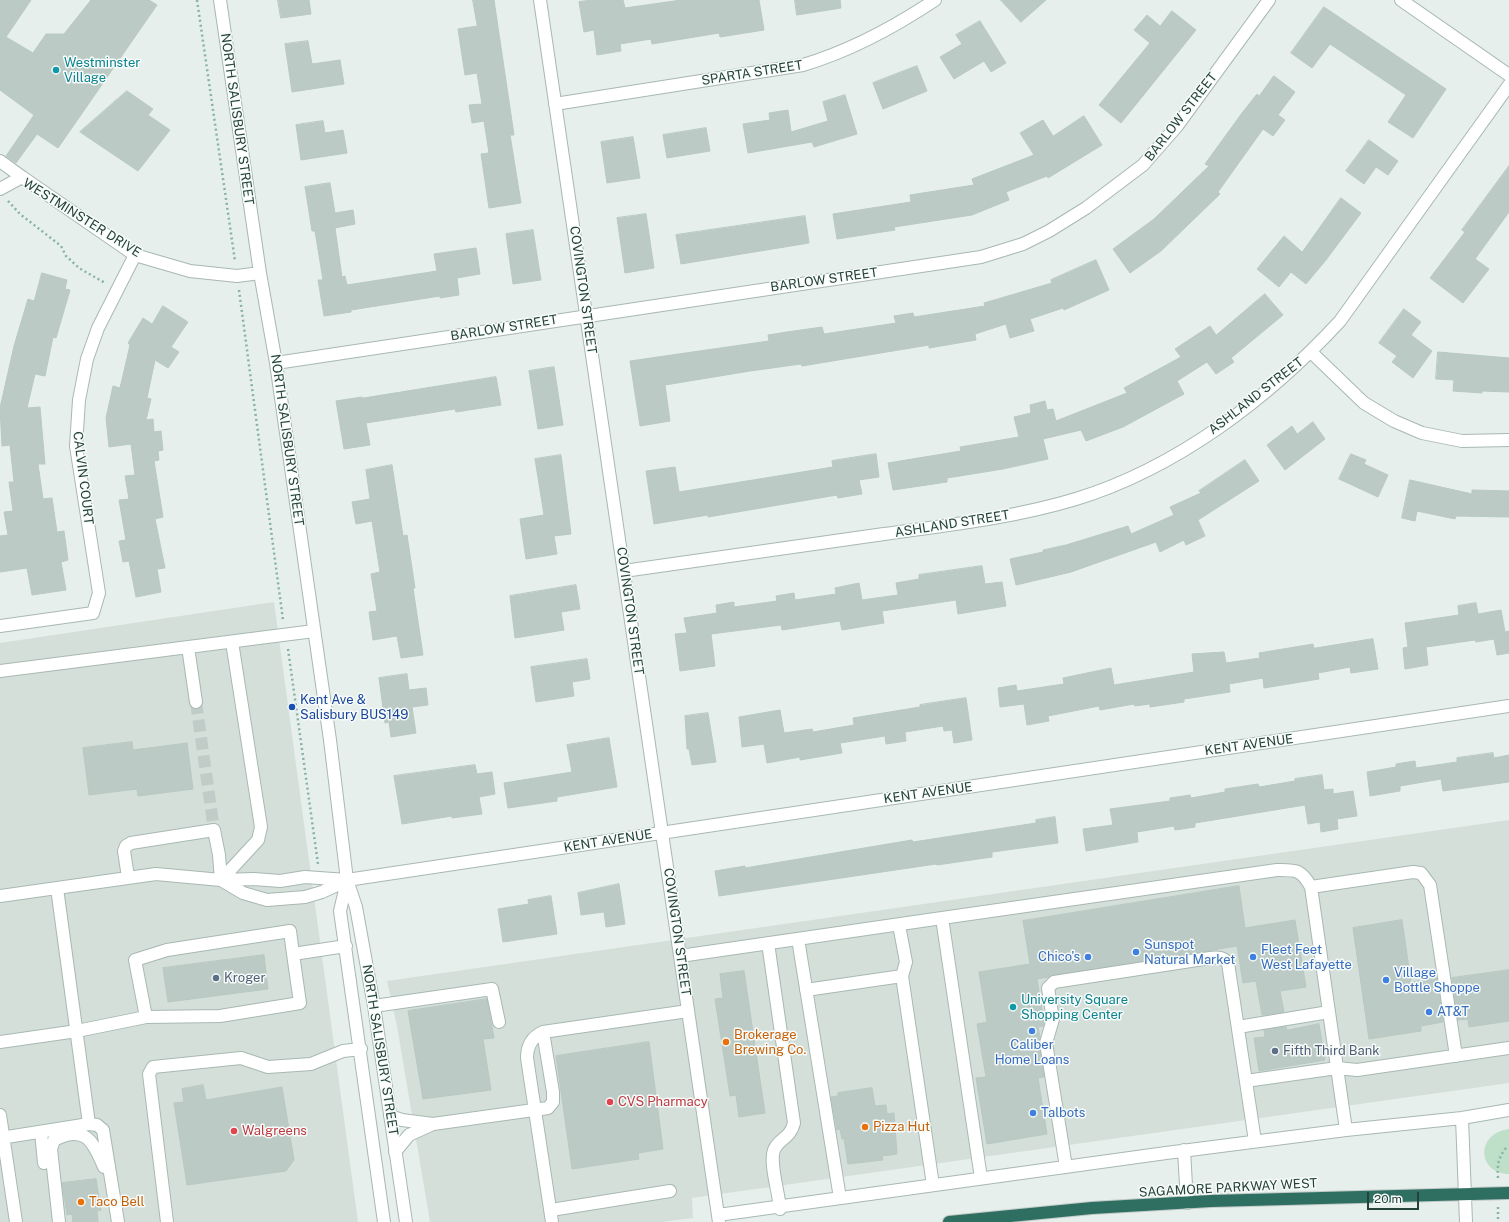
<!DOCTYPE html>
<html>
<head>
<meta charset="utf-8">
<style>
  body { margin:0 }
  #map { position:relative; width:1509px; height:1222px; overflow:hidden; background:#e6efeb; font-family:"Public Sans",sans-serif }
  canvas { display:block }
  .scale { position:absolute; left:1367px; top:1192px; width:52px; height:18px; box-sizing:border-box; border:2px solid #24423a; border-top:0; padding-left:5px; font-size:12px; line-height:14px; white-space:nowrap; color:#24423a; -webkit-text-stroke:3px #f7fbf9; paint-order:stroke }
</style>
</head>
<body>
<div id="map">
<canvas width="1509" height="1222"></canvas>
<div class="scale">20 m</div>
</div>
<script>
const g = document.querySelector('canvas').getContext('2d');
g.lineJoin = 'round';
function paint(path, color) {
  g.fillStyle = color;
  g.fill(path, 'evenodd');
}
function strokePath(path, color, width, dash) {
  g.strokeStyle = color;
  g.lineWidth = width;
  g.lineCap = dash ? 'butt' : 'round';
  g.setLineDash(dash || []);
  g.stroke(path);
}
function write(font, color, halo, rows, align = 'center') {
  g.font = font + ' "Public Sans",sans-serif';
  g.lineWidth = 3;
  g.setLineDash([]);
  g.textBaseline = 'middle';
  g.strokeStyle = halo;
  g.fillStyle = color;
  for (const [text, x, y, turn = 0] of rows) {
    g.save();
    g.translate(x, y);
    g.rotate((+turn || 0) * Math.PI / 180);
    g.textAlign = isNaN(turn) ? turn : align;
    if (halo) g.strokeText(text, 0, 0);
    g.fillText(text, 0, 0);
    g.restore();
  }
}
paint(new Path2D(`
  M274 602 358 1222H0V643Z
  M1509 820V1083L692 1198 693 1218 662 1222H430L397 1026 387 981Z`), '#d4dfda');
paint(new Path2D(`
  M1509 1129V1174C1478 1174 1474 1134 1509 1129Z`), '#bfe0c8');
const building = new Path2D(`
  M0 0H31L6 37 33 53 46 34H64L91 0H149L157 5 58 148 37 134 16 163 6 156 34 115 0 90Z
  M278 0H309L311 14 281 18Z
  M473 0H494L514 135H510L521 203 489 208 481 154 489 153 484 121 472 123 469 105 482 104 477 73 465 75 458 29 477 26Z
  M593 0H623L625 8 681 0H759L764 30 720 37 719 33 652 44 651 39 620 44 621 51 597 55 594 30 584 32 579 2Z
  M795 0H840L841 8 797 15Z
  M1001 0H1046L1021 22Z
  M1324 7 1446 89 1413 138 1388 122 1406 95 1330 44 1312 68 1291 53Z
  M1172 11 1196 30 1121 123 1099 105 1150 43 1134 30 1147 15 1160 26Z
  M980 21 1006 63 991 72 984 61 954 79 940 57 962 44 956 35Z
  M308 41 312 64 340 60 344 84 292 92 285 44Z
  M917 66 927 91 883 109 873 83Z
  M1274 76 1295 92 1278 115 1285 120 1273 136 1263 129 1218 192 1220 194 1161 251 1130 273 1113 249 1154 219 1209 166 1205 164 1242 113 1257 94 1259 96Z
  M127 91 153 109 148 115 170 130 138 171 80 132Z
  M845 95 857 134 814 147 812 142 748 153 743 124 770 120 769 113 788 110 791 132 828 121 823 102Z
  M1084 116 1102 145 1048 178 1047 176 1006 192 1009 200 972 215 894 227 895 230 837 239 833 214 911 202 910 195 974 185 972 179 1034 155 1020 133 1043 120 1053 136Z
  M323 121 325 133 343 130 347 153 301 160 296 125Z
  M706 128 710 151 667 158 663 135Z
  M633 137 640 178 607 183 601 142Z
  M1369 140 1398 161 1388 175 1376 167 1364 184 1346 171Z
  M1509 166V212L1475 259 1489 269 1463 303 1430 278 1465 232 1462 230Z
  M330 183 335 213 353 210 355 224 335 228 342 277 345 276 347 285 437 271 434 254 476 248 480 274 457 278 459 295 440 298V296L351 310V312L324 316 318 280H323L315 231H312L305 187Z
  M1341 198 1361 213 1326 260 1306 284 1291 272 1279 287 1257 269 1284 236 1302 252Z
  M646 214 654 268 625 273 617 218Z
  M805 216 809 243 681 264 676 235Z
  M533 230 541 280 513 284 506 234Z
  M1096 260 1109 290 1064 310 1063 308 1030 319 1034 331 1010 338 1006 324 975 334 976 340 929 348V345L802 366 801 364 750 371 665 385 670 421 640 426 630 361 769 341 768 335 787 332 822 327 824 334 896 323 894 316 913 313 914 317 985 306 984 303 1052 283 1051 280Z
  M42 273 67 280 65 289 70 290 56 338 53 337 45 376 35 374 27 408 40 407 45 464H38L43 499 52 498 57 532 64 531 68 560 61 562 66 590 32 595 27 568 0 572V536L8 535 4 512 13 511 9 482H14L10 445 2 446 0 408 14 346 28 299 34 301Z
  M1265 294 1283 315 1231 358 1234 362 1216 374 1207 362 1177 381 1184 394 1123 427 1086 441 1081 430 1043 439 1048 459 1003 469 947 478V482L893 490 888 463 961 451 960 447 1019 437 1014 417 1031 413 1030 405 1045 401 1047 410 1053 409 1056 421 1127 393 1124 388 1181 357 1175 349 1210 326 1216 335Z
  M163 306 188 322 171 347 179 352 168 368 155 360 147 398 151 399 146 420 153 419 154 432 161 431 163 450 158 451 159 460 154 461 163 517 155 519 165 568 157 569 161 592 136 597 129 561 123 562 119 541 126 540 119 500 129 499 125 476 135 475 131 444 109 447 106 418 113 386 120 388 130 345 128 343 143 318 152 324Z
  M1404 309 1421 322 1411 335 1432 351 1413 378 1392 362 1397 356 1379 343Z
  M1438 352 1509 358V392L1482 391V393L1453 391 1454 380 1436 379Z
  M554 367 563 425 538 429 529 371Z
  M496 377 501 405 456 412 455 409 366 423 370 445 344 449 336 401 362 397V398Z
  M1313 422 1325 439 1285 470 1267 445 1292 426 1297 434Z
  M876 454 879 477 859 480 862 494 838 498 837 495 708 517V515L654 524 646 471 675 467 679 492 833 467 832 461Z
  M1351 454 1366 460 1364 464 1388 475 1378 497 1339 479Z
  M561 455 571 534 554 536 557 554 526 559 520 519 544 515 535 459Z
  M1245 460 1259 481 1198 520 1205 536 1186 545 1184 540 1160 552 1156 542 1071 572 1016 585 1010 559 1043 552V550L1066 545 1128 526 1131 534 1174 515 1170 507 1201 493 1199 491Z
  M392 465 403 536 407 535 415 588H413L423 655 401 658 397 636 373 640 369 612 377 611 371 574 380 572 372 521 356 524 352 502 370 499 366 470Z
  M1410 480 1472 494V490L1509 491V517L1456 516 1455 519 1417 511 1415 521 1402 518Z
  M982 566 985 584 1002 582 1006 606 958 614 956 600 882 611 884 623 842 630 840 621 782 630 781 625 711 634 715 666 680 671 675 634 687 633 684 618 717 613 716 605 734 602V607L777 601 776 596 794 593 795 600 836 594 835 588 859 583 862 600 898 595 896 583 919 579V575Z
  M576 585 580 609 561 612 564 630 515 638 510 596Z
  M1476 603 1478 614 1501 610 1505 632 1509 631V653L1497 655 1494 639 1476 642 1475 640 1426 647 1428 665 1405 669 1403 648 1408 647 1405 623 1459 615 1458 606Z
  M1373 639 1378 669 1351 673 1350 667 1318 673 1319 679 1264 688 1263 678 1229 684 1230 692 1184 699V702L1150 707V704L1135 706 1134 704 1100 710 1099 706 1048 716 1049 721 1027 725 1024 704 1000 707 998 688 1016 685 1017 691 1064 684 1063 678 1111 668 1114 685 1194 672 1192 654 1224 652 1226 663 1260 658 1259 653 1313 644 1314 648Z
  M587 659 590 679 572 682 574 696 536 702 531 667Z
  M407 674 409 690 426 688 428 705 412 707 416 733 391 737 389 722 385 723 379 678Z
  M966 698 972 740 954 743 952 730 944 731 943 726 905 732 906 741 886 744 885 736 840 743 842 753 800 760V757L767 763 764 744 742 747 739 717 780 710 784 733 812 729 813 732 854 725 853 718 920 707V705Z
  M708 713 716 762 692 765 689 749H687L685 716Z
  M609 738 617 787 557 797V801L508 808 504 783 572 772 567 745Z
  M132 742 133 750 187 743 193 789 138 796 137 789 89 795 83 748Z
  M1493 753 1494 758 1509 755V782L1443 791 1441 779 1400 786V791L1370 796 1367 772 1396 767V764L1415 761 1416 768 1457 762V758Z
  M475 765 477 774 492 772 495 794 479 797 482 814 452 818V816L402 824 394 776Z
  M1322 775 1324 790 1333 789V794L1353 791 1357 816 1337 819 1338 829 1321 832 1320 822 1308 824 1305 805 1195 823V827L1175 830 1174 826 1137 832 1138 842 1086 851 1083 829 1113 825 1110 809 1170 801V798L1190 795 1191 798 1225 792V789L1258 784 1259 787 1295 781V779Z
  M1055 817 1058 843 992 852V857L937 865 936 864 719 896 715 871 745 866V868L912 840 913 842 1036 823V820Z
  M619 884 625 924 606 927 604 912 581 915 578 893Z
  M1239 886 1245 928 1295 920 1306 987 1280 991 1284 1012 1262 1015 1256 981 1243 983 1237 946 1037 979 1044 1022 1043 1026 1038 1027 1040 1037 1039 1044 1044 1077 1038 1078 1047 1134 987 1144 976 1078 986 1077 977 1024 987 1022 979 972 1030 964 1023 921Z
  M551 896 557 934 503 942 498 909 529 904 528 900Z
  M1402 920 1411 982 1437 978 1443 1022 1421 1026V1031L1369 1039 1353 928Z
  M264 955 268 989 168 1002 163 968Z
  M1509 970V1021L1469 1027 1468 1019 1458 1020 1452 978Z
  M744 971 765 1113 739 1117 736 1095 730 1096 715 999 723 998 720 974Z
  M487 999 494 1038 483 1039 491 1090 423 1099 408 1011Z
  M1319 1024 1325 1060 1259 1071 1254 1038 1265 1037 1264 1030 1286 1027 1287 1030Z
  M649 1042 663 1149 638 1153 639 1159 572 1169 556 1056Z
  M203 1085 206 1100 282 1087 294 1160 286 1171 187 1185 174 1103 184 1102 182 1089Z
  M872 1088 875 1106 886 1105 887 1114 894 1113 897 1154 882 1156 883 1160 848 1164 844 1139H842L840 1129 837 1130 831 1097 838 1096V1093Z
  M96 1179 101 1210 97 1211 98 1222H73L72 1214 67 1215 62 1183Z`);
paint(building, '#bbcac4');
strokePath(building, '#b8c9c2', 1);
strokePath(new Path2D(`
  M196 702 214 830`), '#bfccc8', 12, [12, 6]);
const minor = new Path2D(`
  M220 0 260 273 276 363 330 740 347 880 356 907 374 1006 406 1222
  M540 0 719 1222
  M1401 0 1509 75
  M555 104 803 65C850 51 893 28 935 0
  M0 161 22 177
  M0 189 22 177 135 255 190 271 237 276 260 273
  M1311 352 1364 403 1394 421 1422 433 1462 441 1509 440
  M276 363 981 257 1023 244 1049 231 1086 208 1143 165 1177 126 1269 0
  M624 571C710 558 797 546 884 534 948 525 1013 518 1076 499 1177 468 1269 398 1340 321L1509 85
  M0 626 93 613 99 593 76 446 79 400 87 359 98 328 135 255
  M188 647 196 702
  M0 671 314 631
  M128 877 124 851 126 846 131 843 214 830 219 855 221 880
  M221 880 258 840 261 827 232 642
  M221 880 243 893 267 900 305 897 322 892 346 881
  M347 881 340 911 384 1222
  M1311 887 1413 872 1421 873 1430 885 1456 1056
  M57 888 89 1124
  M0 896 156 874 221 880 254 879 280 881 305 877 347 880 1509 706
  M899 925 906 962 902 976 933 1185
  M798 939 840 1198
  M768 943 794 1123C790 1139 779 1138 774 1150 769 1163 779 1193 780 1209
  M293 954 300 1003 220 1016 146 1017 135 960 167 950 290 931 293 954 346 946
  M680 956 942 918
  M806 990 902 976
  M374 1006 492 989 499 1022
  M1238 1027 1329 1012
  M0 1042 77 1031 146 1017
  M1246 1081 1337 1068 1357 1070 1509 1048
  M0 1115 16 1222
  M390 1116 402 1120 433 1124 548 1108 553 1102V1092L543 1032
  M1462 1118 1466 1222
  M41 1132 44 1163
  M0 1138 89 1124 97 1125 103 1130 118 1222
  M1184 1150 1187 1203
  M395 1152 409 1135 433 1124
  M1066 1167 1046 1043 1053 1019 1048 988 1054 982 1210 958C1218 957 1223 957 1228 963L1255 1141
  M981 1178 942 918 1277 870C1296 870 1301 869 1311 887L1346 1130
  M551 1210 670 1191
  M718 1215 1166 1153 1346 1130 1462 1118 1509 1110
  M59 1222 51 1149 54 1140C85 1124 93 1141 104 1167
  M167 1222 149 1074 153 1067 241 1058 268 1067 311 1064 343 1051 361 1049
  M552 1222 527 1058C527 1046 532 1037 543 1032L688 1011`);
const highway = new Path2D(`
  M949 1222 1092 1208 1211 1201 1509 1193`);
strokePath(minor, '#a8b8b2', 14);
strokePath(highway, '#c2cac8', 14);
strokePath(new Path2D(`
  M197 0 235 261
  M8 201 20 214 61 246 66 256 79 268 105 283
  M239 290 283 620
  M288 649 318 864
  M1498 1178C1497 1166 1498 1159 1505 1149L1509 1148
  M1498 1207V1222`), '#86b3a5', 2.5, [2, 3]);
strokePath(minor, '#fff', 12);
strokePath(highway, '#2f6f62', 12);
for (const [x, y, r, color] of [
  [56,70,4,"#0f9aa8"],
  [292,707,4,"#1a4fb4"],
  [1136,952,4,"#3f7fe0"],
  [1088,957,4,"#3f7fe0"],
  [1253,957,4,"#3f7fe0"],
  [216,978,4,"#5c6f8a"],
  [1386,980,4,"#3f7fe0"],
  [1013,1007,4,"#0f9aa8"],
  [1429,1012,4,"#3f7fe0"],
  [1032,1031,4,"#3f7fe0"],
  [726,1042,4,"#e8710a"],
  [1275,1051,4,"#5c6f8a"],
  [610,1102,4,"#e0444e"],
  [1033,1113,4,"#3f7fe0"],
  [865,1127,4,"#e8710a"],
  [234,1131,4,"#e0444e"],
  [81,1202,4,"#e8710a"]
]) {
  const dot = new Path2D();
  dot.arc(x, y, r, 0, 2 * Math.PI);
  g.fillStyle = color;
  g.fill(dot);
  strokePath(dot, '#f7fbf9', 1.5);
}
write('13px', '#0d838f', '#f7fbf9', [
  ["Westminster",64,63],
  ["Village",64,78],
  ["University Square",1021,1000],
  ["Shopping Center",1021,1015]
], 'left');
write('13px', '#24423a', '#f7fbf9', [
  ["SPARTA STREET",752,73,-9],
  ["BARLOW STREET",1181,117,-52],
  ["NORTH SALISBURY STREET",237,119,82],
  ["WESTMINSTER DRIVE",82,218,32],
  ["BARLOW STREET",824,280,-8],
  ["COVINGTON STREET",583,290,82],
  ["BARLOW STREET",504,328,-9],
  ["ASHLAND STREET",1256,396,-38],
  ["NORTH SALISBURY STREET",287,440,82],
  ["CALVIN COURT",83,478,83],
  ["ASHLAND STREET",952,524,-9],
  ["COVINGTON STREET",630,611,82],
  ["KENT AVENUE",1249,745,-8],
  ["KENT AVENUE",928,793,-8],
  ["KENT AVENUE",608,841,-9],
  ["COVINGTON STREET",677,932,82],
  ["NORTH SALISBURY STREET",380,1050,81],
  ["SAGAMORE PARKWAY WEST",1228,1188,-3]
]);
write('13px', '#164399', '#f7fbf9', [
  ["Kent Ave &",300,700],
  ["Salisbury BUS149",300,715]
], 'left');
write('13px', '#366cbe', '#f7fbf9', [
  ["Sunspot",1144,945],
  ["Natural Market",1144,960],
  ["Fleet Feet",1261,950],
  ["West Lafayette",1261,965],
  ["Chico's",1080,957,"right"],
  ["Village",1394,973],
  ["Bottle Shoppe",1394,988],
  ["AT&T",1437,1012],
  ["Caliber",1032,1045,"center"],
  ["Home Loans",1032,1060,"center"],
  ["Talbots",1041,1113]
], 'left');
write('13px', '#4e5e75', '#f7fbf9', [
  ["Kroger",224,978],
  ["Fifth Third Bank",1283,1051]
], 'left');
write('13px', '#c56008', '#f7fbf9', [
  ["Brokerage",734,1035],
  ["Brewing Co.",734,1050],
  ["Pizza Hut",873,1127],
  ["Taco Bell",89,1202]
], 'left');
write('13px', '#be3a42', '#f7fbf9', [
  ["CVS Pharmacy",618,1102],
  ["Walgreens",242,1131]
], 'left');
</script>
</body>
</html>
